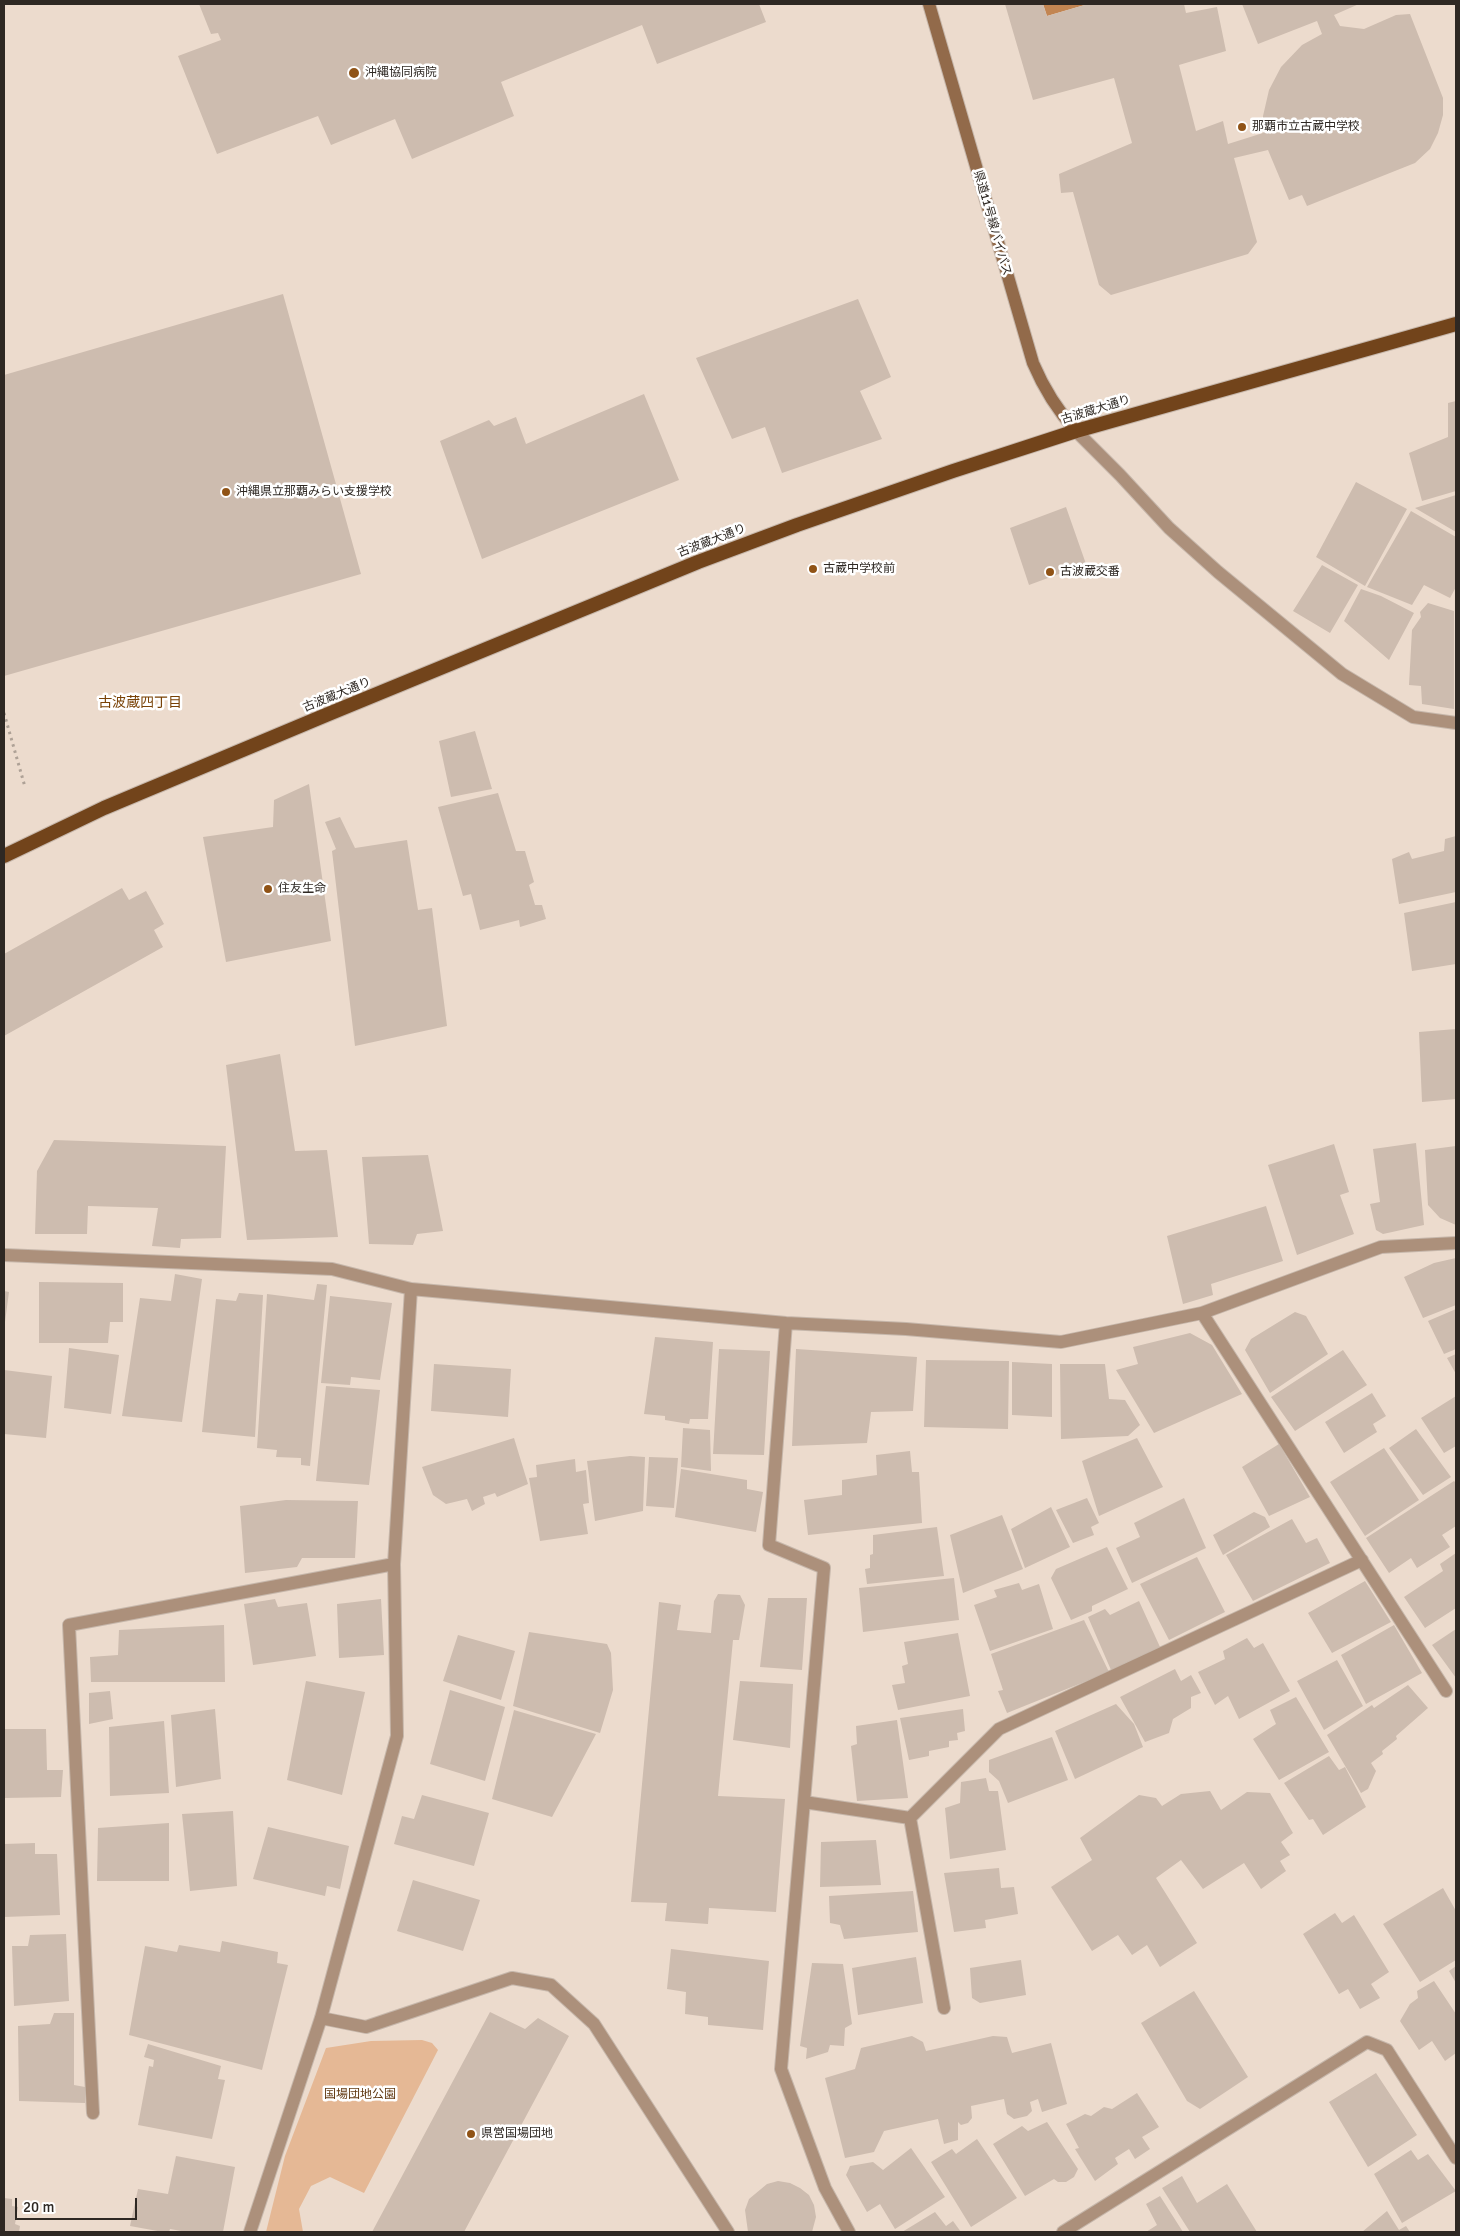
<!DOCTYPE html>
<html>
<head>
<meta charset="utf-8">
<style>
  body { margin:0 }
  #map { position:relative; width:1460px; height:2236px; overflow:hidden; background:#ecdbcd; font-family:Signika,sans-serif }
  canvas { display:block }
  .frame { position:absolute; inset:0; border:5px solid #2e2823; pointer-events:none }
  .scale { position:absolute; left:15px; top:2198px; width:122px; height:22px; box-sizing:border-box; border:2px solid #2e2823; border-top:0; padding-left:6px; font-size:15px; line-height:18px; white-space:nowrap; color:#2e2823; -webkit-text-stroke:4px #fff; paint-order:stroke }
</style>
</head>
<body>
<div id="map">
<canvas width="1460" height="2236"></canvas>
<div class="frame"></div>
<div class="scale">20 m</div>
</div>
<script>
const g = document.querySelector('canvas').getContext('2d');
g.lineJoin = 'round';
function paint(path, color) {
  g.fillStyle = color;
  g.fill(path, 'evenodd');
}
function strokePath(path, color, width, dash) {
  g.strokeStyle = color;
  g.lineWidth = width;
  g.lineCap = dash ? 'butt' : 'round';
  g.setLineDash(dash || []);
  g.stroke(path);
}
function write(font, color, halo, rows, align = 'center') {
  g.font = font + ' Signika,"Noto Sans JP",sans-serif';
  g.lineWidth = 5;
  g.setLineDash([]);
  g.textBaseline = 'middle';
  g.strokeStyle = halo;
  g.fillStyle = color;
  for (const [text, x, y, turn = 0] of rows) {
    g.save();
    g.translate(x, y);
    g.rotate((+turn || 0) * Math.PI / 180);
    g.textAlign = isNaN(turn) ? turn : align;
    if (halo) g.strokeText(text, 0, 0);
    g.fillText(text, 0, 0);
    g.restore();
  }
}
paint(new Path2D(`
  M422 2040 432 2043 438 2050 364 2193 330 2177 311 2186 299 2209 303 2232H266L285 2156 326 2048 371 2041Z`), '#e5b895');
paint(new Path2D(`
  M1043 4H1088L1047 16Z`), '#c28552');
paint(new Path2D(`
  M199 4H759L766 22 657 64 642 25 501 82 514 116 412 159 395 119 331 145 318 116 217 154 178 56 221 40 218 33 211 34Z
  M1005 4H1043L1047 16 1088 4H1184L1186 13 1217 7 1226 51 1179 65 1196 131 1223 121 1228 144 1263 133V116L1269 90 1281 67 1302 45 1322 34 1317 21 1258 44 1242 4H1359L1334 15 1340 26 1364 29 1396 15 1410 14 1443 98V115L1438 133 1430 149 1415 163 1307 206 1302 195 1289 200 1268 150 1234 158 1257 242 1248 254 1111 295 1099 285 1073 192 1061 193 1059 174 1132 143 1114 78 1033 100Z
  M283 294 361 574 4 676V375Z
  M858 299 891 377 860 391 882 439 782 473 765 427 732 439 696 358Z
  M644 394 679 480 482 559 440 441 489 420 494 426 516 417 526 444Z
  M1456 401V491L1422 501 1409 453 1448 437V403Z
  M1356 482 1407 509 1365 586 1316 557Z
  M1456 495V532L1415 508Z
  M1066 507 1086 564 1029 585 1010 528Z
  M1411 511 1456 537V587L1450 598 1424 585 1412 605 1367 587Z
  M1322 565 1358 585 1330 633 1293 611Z
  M1361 589 1381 596 1414 613 1389 660 1344 621Z
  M1428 603 1454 611V709L1422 704 1421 686 1409 685 1412 630 1421 617 1420 612Z
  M475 731 492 789 451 797 439 741Z
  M309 784 331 941 226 962 203 837 273 827 274 800Z
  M498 793 516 851H525L534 882 529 885 535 905H542L546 919 520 927 519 920 480 930 471 894 463 896 438 807Z
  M340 817 355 848 407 840 418 910 432 908 447 1026 355 1046 332 851 336 849 325 822Z
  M1456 836V892L1399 904 1392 859 1409 852 1412 859 1444 851 1445 839Z
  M122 888 129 900 146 891 164 924 154 930 163 947 4 1036V954Z
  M1456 902V964L1412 971 1404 913Z
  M1456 1029V1099L1422 1102 1419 1032Z
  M280 1054 295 1151 327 1150 338 1237 247 1240 226 1065Z
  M54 1140 226 1146 221 1238 181 1239 180 1248 152 1246 158 1208 88 1206 87 1234H35L37 1171Z
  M1416 1143 1424 1225 1383 1234 1376 1230 1370 1204 1380 1202 1373 1149Z
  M1334 1144 1349 1192 1340 1195 1354 1234 1297 1255 1268 1165Z
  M1456 1146V1225L1440 1218 1428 1205 1425 1150Z
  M428 1155 443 1231 417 1234 413 1245 369 1244 362 1157Z
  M1266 1206 1283 1261 1211 1284 1213 1295 1183 1304 1167 1236Z
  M1456 1258V1305L1423 1318 1404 1277 1434 1263Z
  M175 1274 202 1279 182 1422 122 1416 140 1298 171 1301Z
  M39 1282 123 1283V1322H110L108 1343H39Z
  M317 1284 327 1285 310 1466 301 1465V1458L276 1457 277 1450 257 1448 267 1294 314 1300Z
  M4 1291 9 1292 5 1322H4Z
  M239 1293 263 1295 255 1437 202 1432 216 1299 236 1301Z
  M330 1296 392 1303 380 1380 351 1377 350 1385 321 1383Z
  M1456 1309V1349L1444 1354 1428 1321Z
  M1295 1312 1306 1316 1328 1354 1270 1393 1245 1350 1251 1339Z
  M1190 1333 1212 1345 1242 1394 1154 1433 1116 1370 1138 1364 1133 1347Z
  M655 1337 713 1342 708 1419H690L689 1424 665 1420V1416L644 1414Z
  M69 1348 119 1355 111 1414 64 1408Z
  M719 1349 770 1351 764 1455 713 1454Z
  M796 1349 917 1357 913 1411 871 1412 867 1443 792 1446Z
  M1343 1350 1367 1385 1295 1431 1271 1397Z
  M1456 1354V1374L1447 1358Z
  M926 1360 1009 1361 1008 1429 924 1427Z
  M1012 1362 1052 1364V1417L1012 1415Z
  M434 1364 511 1369 508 1417 431 1411Z
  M1060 1364H1105L1109 1399 1125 1400 1140 1425 1128 1436 1061 1439Z
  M4 1370 52 1376 46 1438 4 1434Z
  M326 1386 380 1390 369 1485 316 1481Z
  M1372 1393 1386 1416 1373 1424 1377 1432 1344 1453 1325 1422Z
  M1456 1396V1446L1444 1453 1421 1418Z
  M683 1428 710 1430 711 1471 681 1467Z
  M1416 1429 1451 1477 1423 1495 1389 1448Z
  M514 1438 528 1484 497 1497 495 1493 483 1497 485 1504 472 1511 467 1499 446 1504 433 1495 422 1467Z
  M1137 1438 1163 1487 1099 1516 1082 1461Z
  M1279 1444 1310 1497 1269 1516 1242 1467Z
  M1384 1448 1419 1500 1365 1536 1330 1482Z
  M910 1451 912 1472H919L922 1523 808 1535 804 1500 842 1495V1480L877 1475 876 1455Z
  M630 1456 645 1457 643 1511 595 1521 587 1461Z
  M649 1457 678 1458 674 1508 646 1506Z
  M575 1459 576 1472 586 1470 589 1503 583 1504 588 1534 540 1541 529 1478 537 1477 536 1465Z
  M681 1469 747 1480V1489L763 1492 756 1532 675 1517Z
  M1454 1481 1456 1483V1526L1442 1535 1450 1547 1417 1568 1411 1558 1389 1573 1366 1538Z
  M1087 1498 1099 1523 1091 1527 1094 1535 1073 1543 1056 1510Z
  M1184 1498 1206 1548 1132 1583 1116 1548 1140 1537 1134 1523Z
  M286 1500 358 1501 355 1558H302L297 1567 245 1573 240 1506Z
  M1051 1507 1070 1547 1025 1568 1011 1529Z
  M1254 1512 1265 1517 1270 1527 1223 1555 1213 1535Z
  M1002 1515 1023 1569 963 1593 950 1535Z
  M1292 1519 1306 1543 1317 1538 1330 1563 1253 1601 1226 1555Z
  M937 1527 944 1576 867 1584 865 1569 870 1568V1555L873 1554V1535Z
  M1107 1547 1128 1589 1092 1606V1611L1071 1620 1051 1578 1056 1569Z
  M1456 1553V1608L1425 1628 1404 1597 1443 1571 1440 1564Z
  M1197 1557 1225 1612 1169 1640 1140 1584Z
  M954 1578 959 1620 863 1632 859 1588Z
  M1365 1581 1391 1622 1332 1653 1308 1613Z
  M1019 1583 1022 1590 1039 1584 1053 1629 990 1651 974 1605 997 1597 994 1590Z
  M718 1594 740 1595 745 1605 739 1640H733L718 1796 785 1799 776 1912 709 1908 708 1924 665 1921 667 1903 631 1902 659 1602 681 1605 677 1630 711 1633 714 1601Z
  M768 1598H807L802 1670 760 1667Z
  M275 1599 278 1607 307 1603 316 1656 253 1665 244 1604Z
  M381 1599 384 1655 339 1658 337 1604Z
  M1139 1601 1160 1647 1111 1670 1088 1617 1105 1609 1110 1615Z
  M1084 1620 1109 1672 1007 1713 998 1691 1003 1690 991 1654Z
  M224 1625 225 1682H91L90 1657 118 1655 119 1630Z
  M1394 1625 1422 1673 1366 1704 1341 1655Z
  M1456 1629V1678L1432 1645Z
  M529 1632 607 1644 611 1653 613 1690 600 1733 513 1706Z
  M958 1633 970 1696 898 1710 892 1685 905 1683 902 1666 908 1664 904 1642Z
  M458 1635 515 1651 501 1700 443 1681Z
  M1247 1638 1254 1648 1263 1643 1290 1691 1239 1719 1228 1696 1215 1705 1198 1672 1225 1659 1223 1651Z
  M1337 1660 1363 1706 1324 1730 1297 1681Z
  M1175 1669 1181 1681 1191 1675 1201 1693 1191 1697V1708L1173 1719 1169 1733 1145 1742 1120 1697Z
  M306 1681 365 1692 342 1795 287 1780Z
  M740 1681 793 1684 790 1748 733 1740Z
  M1408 1685 1428 1708 1396 1736 1397 1739 1382 1751 1383 1754 1371 1763 1376 1771 1368 1789 1361 1793 1327 1735 1372 1705 1374 1708Z
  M450 1690 505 1707 485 1781 430 1764Z
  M110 1691 113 1719 89 1724V1693Z
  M1296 1697 1329 1752 1279 1780 1253 1739 1276 1724 1270 1710Z
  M1116 1704 1134 1724 1143 1747 1075 1779 1055 1731Z
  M215 1709 221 1779 176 1787 171 1715Z
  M963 1709 965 1731 957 1733 958 1740 949 1741V1747L929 1751V1756L909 1760 900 1718Z
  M514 1710 596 1734 552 1817 492 1799Z
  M897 1720 908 1798 857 1801 851 1746 857 1744 856 1726Z
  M164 1721 169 1793 110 1796 109 1727Z
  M4 1729H46L47 1770H63L61 1797 4 1798Z
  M1052 1737 1068 1780 1008 1803 999 1781 989 1772V1760Z
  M1329 1756 1339 1770 1345 1767 1366 1807 1323 1835 1313 1819 1309 1820 1284 1783Z
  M986 1778 989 1791H998L1006 1850 950 1859 945 1808 960 1803 961 1782Z
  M1210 1791 1221 1810 1247 1792 1270 1793 1293 1833 1281 1842 1290 1855 1280 1861 1286 1871 1261 1889 1244 1863 1203 1889 1181 1860 1156 1878 1197 1943 1160 1967 1147 1945 1132 1955 1118 1935 1092 1951 1051 1887 1092 1860 1080 1838 1139 1795 1156 1798 1162 1806 1181 1794Z
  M422 1795 489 1813 474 1866 394 1844 402 1816 414 1819Z
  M233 1811 237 1886 190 1891 182 1814Z
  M169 1823V1881H97L98 1828Z
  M268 1827 349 1846 340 1889 327 1886 325 1896 253 1879Z
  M876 1840 881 1885 820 1887 821 1842Z
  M35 1843V1854H57L60 1915 4 1917V1844Z
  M999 1868 1001 1888 1014 1887 1018 1914 985 1920 986 1928 954 1932 944 1873Z
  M413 1880 480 1900 463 1951 397 1931Z
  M1443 1888 1456 1911V1960L1420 1982 1383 1924Z
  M913 1891 918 1932 844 1939 840 1925 830 1923 829 1896Z
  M1335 1913 1342 1923 1354 1915 1389 1972 1371 1984 1380 1998 1360 2009 1348 1989 1339 1994 1303 1934Z
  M66 1934 69 2001 14 2006 12 1946H28L30 1935Z
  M222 1941 278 1952 277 1963 288 1965 262 2070 129 2035 145 1946 177 1952 179 1945 220 1952Z
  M671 1949 769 1961 763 2030 708 2025V2017L685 2014 686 1992 667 1989Z
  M916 1957 923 2003 858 2015 852 1968Z
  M1021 1960 1026 1995 980 2003 972 1998 970 1968Z
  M812 1963 843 1964 852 2024 845 2028 844 2046 830 2045 828 2052 806 2059 807 2048 800 2046Z
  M1456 1966V1983L1449 1971Z
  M1434 1981 1456 2014V2053L1445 2061 1432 2041 1419 2050 1400 2021 1410 2004 1418 1998 1417 1991Z
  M1194 1991 1248 2077 1200 2109 1187 2101 1141 2023Z
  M490 2012 525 2029 538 2018 569 2036 464 2232H372Z
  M54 2013H74V2085L85 2087V2103L19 2101 18 2026 50 2024Z
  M912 2036 923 2042 926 2051 993 2036 1007 2037 1012 2053 1051 2043 1067 2104 1042 2112 1038 2099 1030 2102 1032 2111 1027 2116 1014 2119 1007 2114 1004 2099 971 2106 972 2118 968 2123 961 2125 958 2122V2140L944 2144 938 2119 884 2131 874 2152 845 2158 825 2078 855 2069 861 2048Z
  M148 2044 221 2066 218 2079 225 2080 212 2139 138 2125 149 2066 153 2067 154 2060 144 2057Z
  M1376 2073 1417 2135 1368 2167 1329 2102Z
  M1137 2093 1159 2127 1142 2137 1150 2149 1135 2159 1129 2149 1115 2158 1118 2164 1095 2181 1075 2149 1079 2148 1066 2124 1085 2114 1091 2116 1104 2107 1112 2109Z
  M1047 2122 1078 2169 1074 2177 1066 2182H1058L1054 2179 1025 2196 993 2144 1022 2126 1028 2131Z
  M977 2139 1017 2198 971 2227 931 2162 952 2149 956 2154Z
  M911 2148 945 2197 895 2229 880 2204 867 2212 846 2175 850 2166 873 2162 883 2170Z
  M1411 2150 1418 2160 1428 2154 1456 2191 1402 2223 1374 2174Z
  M176 2156 235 2167 223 2232H187L170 2229 169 2232H163L130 2226 138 2189 168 2194Z
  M1182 2176 1197 2203 1227 2184 1257 2232H1190L1162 2188Z
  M778 2181 790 2183 800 2188 809 2195 814 2205 816 2217 812 2232H748L745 2210 749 2199 767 2184Z
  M1160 2196 1183 2232H1146L1157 2225 1146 2204Z
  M4 2198 12 2199V2206L18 2207 15 2224 20 2226 19 2232H4Z
  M1387 2211 1399 2230 1406 2226 1410 2232H1362Z
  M935 2212 946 2226 953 2221 961 2232H902Z`), '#cdbcaf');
const minor = new Path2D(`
  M1076 431 1120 475 1169 528 1218 572 1342 674 1413 717 1456 723
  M4 1255 332 1269 411 1289 786 1323 906 1329 1061 1342 1202 1313 1381 1247 1456 1243
  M1202 1313 1446 1691
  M786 1323 769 1545 824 1568 781 2069 825 2188 849 2232
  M804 1802 910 1818 999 1729 1362 1560
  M910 1818 944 2008
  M321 2018 366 2027 512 1978 551 1985 594 2024 728 2232
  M93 2113 69 1625 394 1564
  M250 2232 321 2018 397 1736 394 1564 411 1289
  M1063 2232 1367 2042 1387 2050 1456 2158`);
const secondary = new Path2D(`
  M929 4 1033 363C1044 389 1057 410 1076 431`);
const trunk = new Path2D(`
  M4 856 104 808 326 715 698 562 797 525 953 471 1076 431 1456 324`);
strokePath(minor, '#c6b7ab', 14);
strokePath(secondary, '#c6b7ab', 14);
strokePath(trunk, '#c6b7ab', 16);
strokePath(new Path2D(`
  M4 713 25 787`), '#aea196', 3, [2.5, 4]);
strokePath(minor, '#ac907b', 12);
strokePath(secondary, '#926a4a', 12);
strokePath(trunk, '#72441b', 14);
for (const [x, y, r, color] of [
  [354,73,6,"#905316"],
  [1242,127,5,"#905316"],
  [226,492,5,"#905316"],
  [813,569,5,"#905316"],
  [1050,572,5,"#905316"],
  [268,889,5,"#905316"],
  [471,2134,5,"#905316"]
]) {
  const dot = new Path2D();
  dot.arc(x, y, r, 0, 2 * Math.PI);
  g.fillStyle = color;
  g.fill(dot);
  strokePath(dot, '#fff', 2);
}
write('12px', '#2e2823', '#fff', [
  ["沖縄協同病院",365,73],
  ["那覇市立古蔵中学校",1252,127],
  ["沖縄県立那覇みらい支援学校",236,492],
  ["古蔵中学校前",823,569],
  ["古波蔵交番",1060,572],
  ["住友生命",278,889],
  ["県営国場団地",481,2134]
], 'left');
write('12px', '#2e2823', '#fff', [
  ["県道11号線バイパス",992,223,74],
  ["古波蔵大通り",1096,410,-17],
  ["古波蔵大通り",712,541,-21],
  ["古波蔵大通り",337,695,-22]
]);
write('12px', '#613810', '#fff', [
  ["国場団地公園",360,2095]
]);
write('14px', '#794206', '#fff', [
  ["古波蔵四丁目",140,703]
]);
</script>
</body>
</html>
